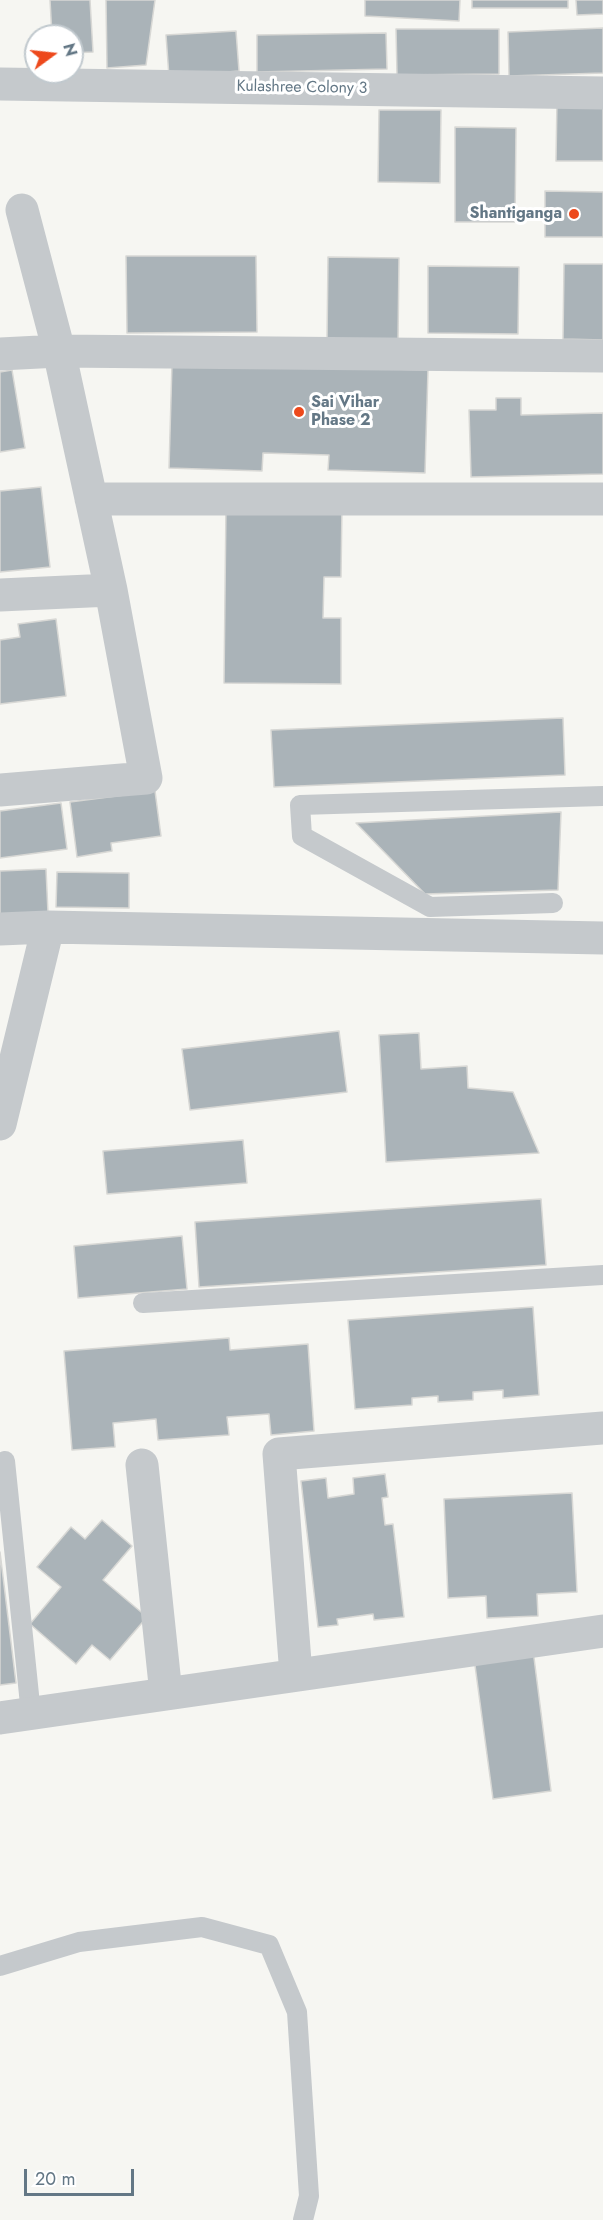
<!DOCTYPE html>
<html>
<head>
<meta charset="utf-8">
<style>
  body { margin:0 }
  #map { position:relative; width:603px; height:2220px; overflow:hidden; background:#f6f6f2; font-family:Jost,sans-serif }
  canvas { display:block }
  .north { position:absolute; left:24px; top:24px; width:60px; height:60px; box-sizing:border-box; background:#fff; border:2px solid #c1c9ce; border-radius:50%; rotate:75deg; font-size:16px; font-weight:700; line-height:24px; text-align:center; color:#637785 }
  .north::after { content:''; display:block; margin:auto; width:21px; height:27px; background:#ed491c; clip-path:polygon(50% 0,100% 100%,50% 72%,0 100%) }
  .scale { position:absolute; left:24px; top:2169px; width:110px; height:27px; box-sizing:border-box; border:3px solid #637785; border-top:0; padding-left:8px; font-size:18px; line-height:21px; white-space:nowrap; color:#637785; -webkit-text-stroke:4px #fff; paint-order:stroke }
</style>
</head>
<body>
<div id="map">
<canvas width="603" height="2220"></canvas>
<div class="north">N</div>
<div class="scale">20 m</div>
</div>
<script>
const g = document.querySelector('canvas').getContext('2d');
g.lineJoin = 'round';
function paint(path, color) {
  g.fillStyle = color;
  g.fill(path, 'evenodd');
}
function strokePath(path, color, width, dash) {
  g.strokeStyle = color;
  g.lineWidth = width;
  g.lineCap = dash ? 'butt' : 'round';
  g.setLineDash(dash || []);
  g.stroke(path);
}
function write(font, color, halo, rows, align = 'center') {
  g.font = font + ' Jost,sans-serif';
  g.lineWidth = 6;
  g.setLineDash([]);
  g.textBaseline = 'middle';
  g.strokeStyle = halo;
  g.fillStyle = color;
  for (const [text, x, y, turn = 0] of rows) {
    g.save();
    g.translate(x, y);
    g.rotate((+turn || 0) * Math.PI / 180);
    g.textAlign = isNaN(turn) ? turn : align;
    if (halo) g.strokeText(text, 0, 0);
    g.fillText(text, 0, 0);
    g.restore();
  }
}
const building = new Path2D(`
  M50 0H90L93 52 72 53V36H52Z
  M106 0H155L146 65 107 68Z
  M365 0H460L459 21 365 16Z
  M472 0H568V8H472Z
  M576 0H603V14L577 15Z
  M603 28V73L509 76 508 32Z
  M396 29H499V74L397 75Z
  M236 31 239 71 169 77 166 35Z
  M386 33 387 69 257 72V35Z
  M557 98H603V161H556Z
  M379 110H441L440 183 378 182Z
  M455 127 516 128 515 222H455Z
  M545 191 603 192V237H545Z
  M126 256H256L257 332 127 333Z
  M328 257 399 258 398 341 327 340Z
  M564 264H603V340L563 339Z
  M428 266 519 267 518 334 428 333Z
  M172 363 428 370 425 473 328 470 329 455 263 453 262 471 169 468Z
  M12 370 25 448 0 452V372Z
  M496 398H521V415L603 413V474L471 477 469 410H496Z
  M41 487 50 567 0 572V491Z
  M226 504 342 505 341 577H324L323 618H341V684L224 683Z
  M56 619 66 696 0 704V640L20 637 18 624Z
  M563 718 565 775 274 787 271 730Z
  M155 791 161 836 111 843 112 851 77 857 70 802Z
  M61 803 67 849 0 858V811Z
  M561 812 558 890 425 894 356 823Z
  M46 869 48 913 0 916V871Z
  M57 872 129 873V908L56 907Z
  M339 1031 347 1092 190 1110 182 1049Z
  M419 1033 421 1069 467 1066 468 1088 513 1092 539 1153 386 1162 379 1035Z
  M243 1140 247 1183 107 1194 103 1151Z
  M541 1199 546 1265 199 1287 195 1222Z
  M182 1236 187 1289 78 1298 74 1246Z
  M533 1307 539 1395 503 1398V1390L473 1392V1400L438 1402V1396L412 1398V1405L355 1409 348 1320Z
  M229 1338 230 1350 308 1344 314 1431 271 1435 269 1414 227 1417 229 1435 158 1440 156 1419 113 1423 115 1447 72 1450 64 1351Z
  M385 1474 388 1497 382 1498 385 1525 393 1524 404 1617 374 1620 373 1614 337 1619 338 1625 318 1627 301 1481 326 1478 328 1498 354 1494 353 1478Z
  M572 1493 577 1592 537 1594 538 1616 487 1618 486 1596 448 1598 444 1499Z
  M102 1520 132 1546 103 1580 147 1617 110 1660 92 1645 76 1664 30 1624 61 1587 37 1567 71 1527 85 1539Z
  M0 1552 16 1683 0 1685Z
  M533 1650 551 1791 493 1799 474 1658Z`);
paint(building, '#aab3b8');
strokePath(building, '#d8d8d5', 1.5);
strokePath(new Path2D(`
  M553 903 430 907 302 836 300 805 603 796
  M143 1303 603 1275
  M5 1461 31 1714
  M0 1966 79 1942 202 1927 269 1945 297 2012 309 2196 303 2220`), '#c5c9cc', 20);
strokePath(new Path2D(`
  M0 84 603 93
  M0 354 59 351 603 356
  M91 499H603
  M0 595 111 590
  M0 790 146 778 111 590 59 351 22 210
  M0 929 48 927 603 938
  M0 1124 48 927
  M142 1465 166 1694
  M296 1675 279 1454 603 1428
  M0 1718 603 1631`), '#c5c9cc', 33);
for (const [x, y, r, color] of [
  [574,214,6,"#ed491c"],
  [299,412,6,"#ed491c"]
]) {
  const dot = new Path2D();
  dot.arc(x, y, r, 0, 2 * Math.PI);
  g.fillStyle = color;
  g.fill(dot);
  strokePath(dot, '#fff', 2);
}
write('16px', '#637785', '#fff', [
  ["Kulashree Colony 3",302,88,1]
]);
write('bold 16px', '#637785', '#fff', [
  ["Shantiganga",562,214],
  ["Sai Vihar",311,403,"left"],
  ["Phase 2",311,421,"left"]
], 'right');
</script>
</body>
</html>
